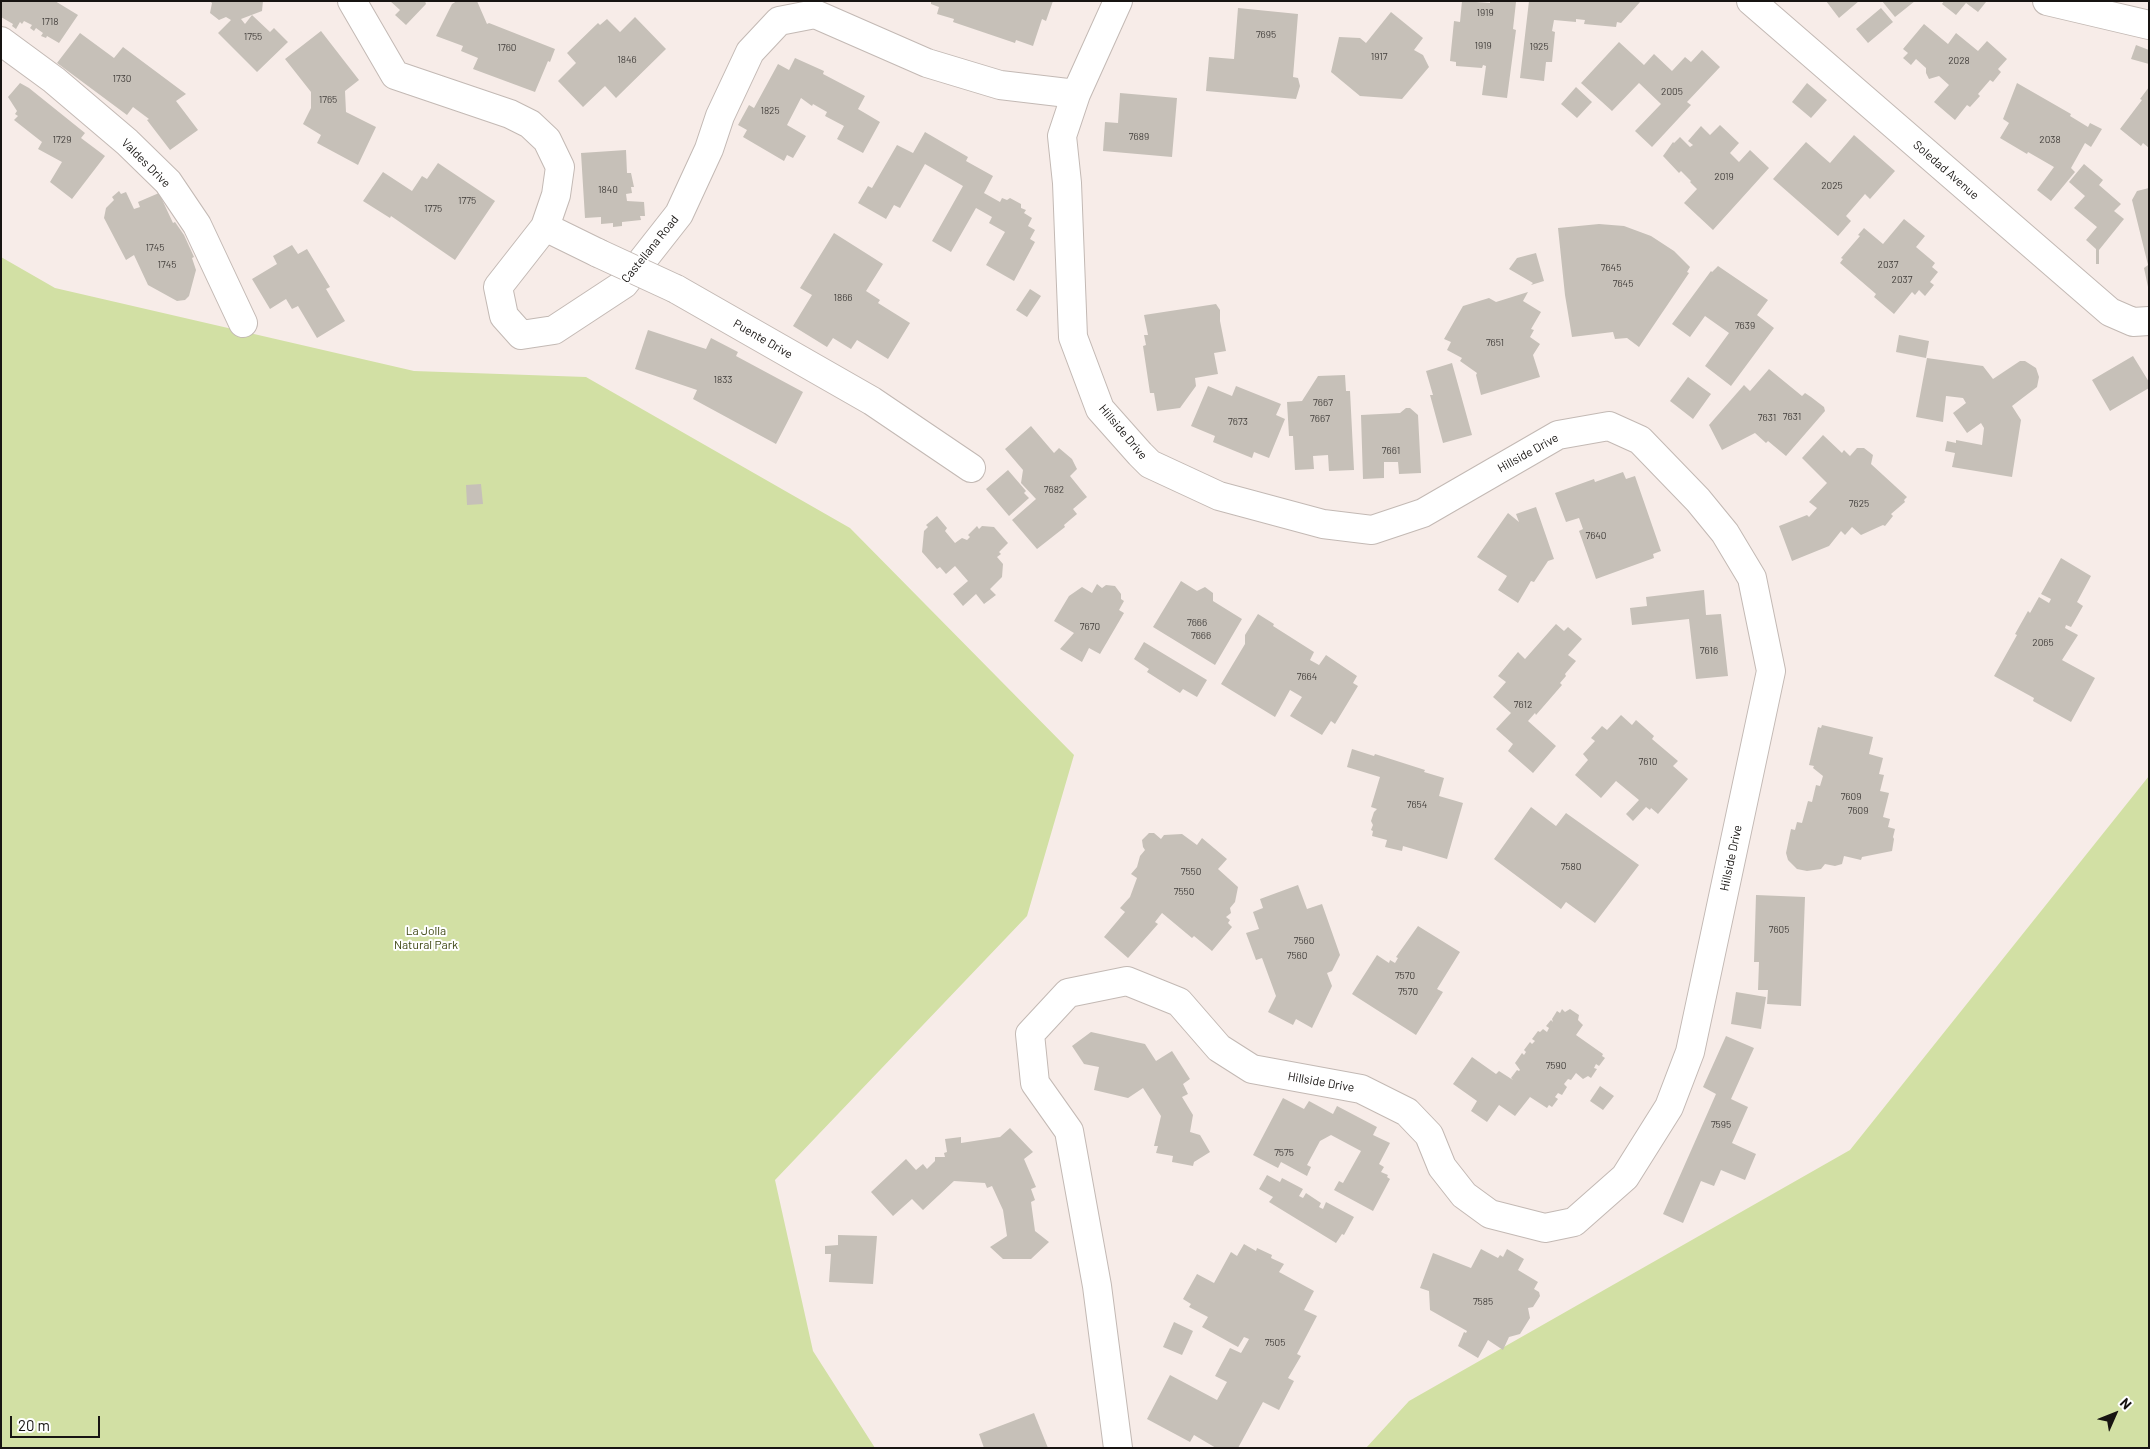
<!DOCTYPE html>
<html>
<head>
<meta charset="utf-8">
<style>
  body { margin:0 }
  #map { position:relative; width:2150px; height:1449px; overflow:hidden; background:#f7ece8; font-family:Barlow,sans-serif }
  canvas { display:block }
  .frame { position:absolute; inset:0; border:2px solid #171412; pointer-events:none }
  .north { position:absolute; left:2090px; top:1389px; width:50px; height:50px; -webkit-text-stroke:4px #fff; paint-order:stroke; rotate:46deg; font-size:14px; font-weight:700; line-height:20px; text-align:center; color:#171412 }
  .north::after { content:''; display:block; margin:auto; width:18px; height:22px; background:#171412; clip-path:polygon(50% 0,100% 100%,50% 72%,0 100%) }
  .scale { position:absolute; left:10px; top:1416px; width:90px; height:22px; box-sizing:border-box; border:2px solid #171412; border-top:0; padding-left:6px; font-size:15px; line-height:18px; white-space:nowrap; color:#171412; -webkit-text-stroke:4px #fff; paint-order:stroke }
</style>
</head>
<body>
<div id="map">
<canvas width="2150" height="1449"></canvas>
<div class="frame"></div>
<div class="north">N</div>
<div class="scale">20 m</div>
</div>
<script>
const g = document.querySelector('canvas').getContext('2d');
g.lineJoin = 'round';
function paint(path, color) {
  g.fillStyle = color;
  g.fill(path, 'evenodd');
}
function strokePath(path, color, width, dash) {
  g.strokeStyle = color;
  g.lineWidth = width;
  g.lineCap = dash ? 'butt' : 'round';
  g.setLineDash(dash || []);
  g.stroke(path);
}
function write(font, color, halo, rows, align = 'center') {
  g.font = font + ' Barlow,sans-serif';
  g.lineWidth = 4;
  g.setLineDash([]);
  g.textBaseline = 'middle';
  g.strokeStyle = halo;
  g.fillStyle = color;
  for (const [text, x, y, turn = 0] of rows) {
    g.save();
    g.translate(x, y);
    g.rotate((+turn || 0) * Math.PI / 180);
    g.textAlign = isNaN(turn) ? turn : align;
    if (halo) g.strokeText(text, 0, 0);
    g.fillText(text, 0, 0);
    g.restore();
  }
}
paint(new Path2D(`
  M1 257 55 288 414 371 586 377 850 528 1074 755 1027 916 775 1180 813 1351 875 1448H1Z
  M2149 776V1448H1366L1409 1401 1850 1150Z`), '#d2e0a4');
paint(new Path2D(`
  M1 1H55L78 15 59 43 47 36 46 38 41 36 43 33 36 28 34 31 30 28 32 25 24 21 22 24 20 22 16 29 12 26 13 24 1 17Z
  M210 1H263L262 11 241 19 245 24 252 15 270 32 274 28 288 42 257 72 218 33 231 20 226 17 219 20 210 13 212 3Z
  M390 1H425L426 4 406 25 395 15 400 10Z
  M457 1H477L487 24 489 23 555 49 550 62 548 61 535 92 473 69 478 58 461 51 463 46 436 36 452 4Z
  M931 1H1053L1046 21 1042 19 1033 46 1016 40 1015 43 953 22 954 19 937 14 939 7 931 4Z
  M1462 1 1490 3V1L1516 2 1513 29 1516 30 1507 98 1482 95 1486 66 1483 65 1482 68 1456 66V62L1450 61 1454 21 1460 22Z
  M1529 1H1641L1621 23 1617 22 1616 27 1584 24 1585 20 1576 19V22L1554 20 1552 31 1555 32 1552 62H1546L1544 81 1520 78Z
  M1826 1H1859L1839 18Z
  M1882 1H1915L1895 17Z
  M1944 1H1985L1986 2 1978 12 1966 3 1956 15 1942 4Z
  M1238 8 1298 14 1293 77 1298 78 1300 86 1296 99 1206 91 1209 57 1234 59Z
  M1881 8 1893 22 1868 43 1856 29Z
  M1391 12 1423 38 1414 50 1423 55 1429 67 1402 99 1360 96 1331 72 1339 37 1360 38 1366 43Z
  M635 17 666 49 616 98 605 86 583 107 558 81 576 63 567 53 598 23 600 25 607 19 620 32Z
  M1924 24 1948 44 1956 33 1978 51 1987 41 2007 59 1998 69 2001 72 1993 82 1990 80 1978 94 1980 96 1970 107 1967 105 1955 120 1934 102 1949 85 1939 76 1929 79 1926 73V68L1916 59 1911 65 1903 58 1908 53 1903 49Z
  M321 31 359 80 345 91 346 112 376 127 358 165 317 143 321 135 303 124 311 108V92L285 59Z
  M80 33 114 58 123 47 186 94 176 101 198 130 170 150 147 120 149 119 133 107 127 115 57 63Z
  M1619 42 1644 65 1654 54 1672 71 1685 57 1691 62 1702 50 1720 67 1687 102 1691 105 1652 147 1635 131 1661 104 1639 83 1612 111 1581 83Z
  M2136 45 2149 50V64L2131 59Z
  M795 58 824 71 823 74 865 96 858 109 880 122 863 153 837 139 844 126 825 116 827 112 813 104 812 106 801 98 787 125 806 136 793 158 787 155 784 161 743 137 747 130 738 125 749 105 754 108 778 64 789 70Z
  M20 83 29 88 85 133 81 138 105 156 72 199 50 182 62 162 38 149 42 142 14 120 18 116 15 114 17 111 8 97Z
  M1807 83 1827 100 1811 118 1792 102Z
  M2017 83 2071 114 2070 116 2088 127 2090 123 2102 129 2091 147 2085 143 2071 168 2075 172 2051 201 2037 190 2054 167 2028 152 2027 154 2000 138 2009 123 2003 119Z
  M1576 87 1592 102 1577 118 1561 104Z
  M2149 87V148L2143 143 2141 146 2120 129 2142 100 2140 99Z
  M1120 93 1177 98 1172 157 1103 151 1105 122 1118 123Z
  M1720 125 1739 143 1730 153 1739 162 1750 150 1769 168 1713 230 1684 203 1697 189 1690 182 1691 181 1681 171 1679 173 1663 156 1673 142 1674 143 1680 137 1690 147 1693 145 1688 141 1701 126 1710 135Z
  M925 132 968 157 966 161 993 176 984 193 1000 202 1002 198 1007 200 1010 198 1021 204V208L1026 210 1024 213 1032 218 1028 226 1035 230 1030 239 1035 242 1014 281 986 265 1005 232 989 223 992 217 976 208 951 252 932 241 963 186 925 164 900 208 894 205 886 219 858 203 868 186 872 188 897 145 913 153Z
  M1854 135 1895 171 1870 199 1865 194 1846 216 1851 221 1838 236 1773 179 1806 142 1830 163Z
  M626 150 627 173H631L634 187H631L632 193 626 194 627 201 644 202 645 216H640L641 220 622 222V226L613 227V223L601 224V217L585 218 581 153Z
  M438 163 495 201 455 260 391 216 390 218 363 201 383 172 412 191 422 176 427 179Z
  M2084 164 2103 180 2099 185 2121 204 2114 211 2124 219 2099 250V264H2096V249L2086 240 2097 227 2074 208 2085 196 2069 182Z
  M2149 188V287H2148L2144 268 2148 265 2132 200 2137 191Z
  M119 191 121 194 126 192 134 209 140 207 138 202 159 193 173 223 175 222 184 235 194 257 192 258 196 270 189 296 185 300 177 301 148 285 134 255 126 260 104 218 106 208 114 200 112 197Z
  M1904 219 1925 236 1916 247 1935 263 1932 267 1938 272 1930 282 1934 285 1925 296 1919 290 1915 295 1912 292 1894 314 1874 297 1876 294 1840 263 1843 259 1841 258 1860 236 1858 235 1864 228 1883 244Z
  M1599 224 1624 226 1651 236 1674 251 1690 267 1687 272 1689 273 1639 347 1627 338 1615 339 1613 332 1572 337 1565 295 1558 228Z
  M834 233 883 264 866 291 880 300 878 303 910 323 888 359 857 340 851 349 833 338 827 347 793 326 812 295 800 288Z
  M292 245 298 254 307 249 330 287 326 289 345 321 317 338 298 306 292 309 286 299 270 309 252 279 277 264 273 256Z
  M1536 253 1544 281 1531 285 1533 283 1509 269 1517 258Z
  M1718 266 1768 300 1757 315 1774 328 1731 386 1705 366 1729 333 1705 316 1690 337 1672 324 1711 271 1712 272Z
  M1030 289 1041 296 1027 317 1016 310Z
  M1528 292 1523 301 1541 312 1531 329 1534 330 1530 337 1540 344 1533 355 1540 377 1481 395 1476 375 1477 373 1460 361 1462 358 1447 350 1451 342 1444 339 1463 306 1489 298 1496 302Z
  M1216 304 1220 310V321L1226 351 1214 353 1218 374 1195 378 1196 386 1180 408 1157 411 1154 393H1150L1143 346 1146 345 1144 335H1148L1144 315Z
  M648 330 706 349 711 338 738 352 736 356 803 392 776 444 693 399 697 390 635 369Z
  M1899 335 1929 341 1926 358 1896 352Z
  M2133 356 2149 382V388L2110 411 2092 380Z
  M1927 358 1983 366 1993 379 2020 361H2025L2036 368 2039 377 2037 387 2012 406 2021 420 2012 477 1952 467 1955 453 1945 451 1947 441 1956 443V440L1982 445 1984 428 1981 423 1967 433 1953 413 1966 403 1963 398 1946 396 1943 422 1916 417Z
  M1452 363 1472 435 1443 443 1430 395H1433L1426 371Z
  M1769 369 1802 396 1805 393 1811 397 1824 407 1825 411 1786 456 1768 441 1766 443 1755 433 1722 450 1709 425 1744 385 1750 391Z
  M1345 375 1346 391H1350L1354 470 1329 471 1328 455 1313 456 1314 469 1295 470 1293 436H1289L1287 402 1302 401 1318 376Z
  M1688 377 1711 394 1693 419 1670 401Z
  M1208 386 1232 396 1236 386 1281 404 1276 415 1285 419 1269 458 1254 452 1252 458 1213 442 1215 436 1191 426Z
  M1406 408H1410L1418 415 1421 473 1399 474 1398 462H1384V478L1363 479 1361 415 1400 413Z
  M1031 426 1054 453 1059 448 1072 459 1077 469 1070 476 1087 497 1073 509 1077 514 1064 525 1065 527 1037 549 1012 520 1036 499 1021 483 1023 470 1005 449Z
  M1823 435 1842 453 1844 450 1850 456 1857 448H1864L1873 455 1871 464 1907 497 1904 500 1905 502 1891 514 1893 516 1885 526 1883 525 1861 535 1852 527 1845 535 1841 531 1829 546 1792 561 1779 526 1807 515 1809 517 1817 508 1809 502 1827 483 1802 458Z
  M1008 470 1026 491 1024 493 1029 498 1009 516 986 489Z
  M1623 472 1626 479 1635 476 1661 551 1653 554 1654 558 1596 579 1579 531 1583 529 1579 518 1566 522 1555 493 1594 479 1595 482Z
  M481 484 483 504 467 505 466 485Z
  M1536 507 1554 559 1548 561 1534 582 1531 581 1518 603 1498 590 1507 576 1477 557 1508 513 1519 522 1516 514Z
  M937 516 947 528 945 531 955 543 962 538 967 540 970 537 968 535 977 526 979 529 982 526 994 527 1008 543 999 552 1001 554 997 557 1003 564 1002 577 990 589 996 595 984 604 976 594 963 606 953 594 968 581 955 566 946 574 940 567 937 569 922 552 924 531 928 527 926 525Z
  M2061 558 2091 576 2077 602 2083 606 2071 627 2066 625 2065 628 2078 635 2062 660 2095 678 2071 722 2033 701 2034 698 1994 676 2017 635 2015 634 2028 611 2030 613 2039 597 2049 603 2051 599 2041 594Z
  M1181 581 1197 591 1205 587 1213 593V601L1242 619 1215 665 1153 627Z
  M1097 584 1102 588 1106 585 1115 586 1121 594V599L1124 601 1119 610 1124 613 1100 654 1089 648 1082 662 1060 649 1074 633 1054 621 1069 596 1082 587 1092 593Z
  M1704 590 1706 615 1721 614 1728 676 1696 679 1689 619 1632 625 1630 608 1647 606 1646 597Z
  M1258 614 1274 624 1273 626 1314 652 1310 660 1319 665 1326 655 1357 676 1353 683 1358 686 1335 724 1331 721 1322 735 1290 716 1302 697 1290 690 1275 717 1221 684 1245 644V635Z
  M1556 624 1564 631 1568 627 1582 639 1568 655 1576 661 1565 674 1566 676 1560 683 1562 685 1536 715 1535 713 1528 721 1556 746 1533 773 1508 751 1513 744 1496 729 1511 713 1493 697 1506 682 1498 676 1518 652 1525 659Z
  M1144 642 1207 680 1197 697 1183 689 1180 693 1147 672 1149 669 1134 659Z
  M1621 715 1632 725 1636 720 1654 736 1652 739 1678 761 1673 766 1688 779 1658 814 1651 808 1650 810 1646 807 1633 821 1626 814 1639 800 1616 781 1601 798 1575 775 1588 760 1583 754 1595 741 1591 738 1602 726 1607 730Z
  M1822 725 1873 737 1869 754 1883 758 1879 774 1884 775 1880 791 1889 793 1883 817 1890 819 1888 827 1895 829 1893 837 1894 839 1892 851 1862 857 1861 860 1844 856 1842 864 1835 866 1825 864 1821 869 1807 871 1797 869 1788 860 1786 853 1791 829 1795 830 1797 822 1802 823 1808 801 1812 802 1816 785 1820 786 1823 776 1813 768 1814 766 1809 765 1818 727 1821 728Z
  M1352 749 1374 756 1375 754 1425 770 1424 772 1444 778 1439 796 1463 803 1447 859 1403 846 1402 851 1385 847 1387 840 1372 836 1373 831 1371 830 1373 825 1371 821 1374 812 1377 809 1371 807 1380 777 1347 767Z
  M1531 807 1556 826 1566 813 1639 865 1595 923 1566 902 1561 909 1494 859Z
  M1149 833H1154L1161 839 1164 835 1182 834 1197 845 1202 838 1227 859 1218 869 1238 887 1235 902 1230 908 1231 913 1226 917 1230 920 1228 923 1232 927 1212 951 1194 936 1192 938 1162 913 1155 922 1158 924 1128 958 1104 937 1125 912 1120 908 1130 897 1137 878 1131 874 1137 867 1140 856 1145 850 1143 847 1142 840Z
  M1298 885 1307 909 1322 904 1340 955 1332 971 1327 973 1332 986 1312 1028 1296 1019 1293 1025 1268 1012 1276 996 1262 958 1256 960 1246 933 1259 929 1253 912 1263 908 1260 899Z
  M1756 895 1805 897 1801 1006 1767 1004 1768 990H1758L1759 962H1754Z
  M1418 926 1460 952 1437 989 1443 992 1416 1035 1352 994 1377 955 1389 963 1390 960 1395 963 1398 958 1396 957Z
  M1736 992 1766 997 1761 1029 1731 1024Z
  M1562 1009 1565 1012 1570 1009 1579 1015 1578 1020 1583 1025 1576 1035 1603 1054 1602 1056 1605 1058 1599 1066 1596 1064 1594 1068 1597 1069 1591 1078 1588 1076 1583 1079 1576 1073 1571 1080 1568 1079 1564 1084 1567 1087 1562 1095 1558 1093 1555 1097 1558 1099 1552 1107 1549 1105 1547 1108 1530 1097 1515 1116 1499 1105 1487 1122 1471 1111 1477 1101 1453 1084 1472 1057 1496 1074 1499 1071 1513 1080 1511 1078 1517 1070 1519 1071 1520 1070 1515 1063 1522 1053 1524 1055 1526 1052 1524 1050 1530 1042 1532 1044 1535 1041 1532 1039 1538 1031 1540 1032 1543 1029 1547 1032 1549 1028 1546 1026 1551 1020 1553 1022 1552 1019 1557 1011 1560 1013Z
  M1091 1032 1145 1044 1156 1061 1172 1051 1190 1079 1183 1084 1188 1094 1182 1097 1193 1115 1190 1132 1200 1135 1210 1152 1194 1162 1193 1166 1172 1162 1173 1156 1156 1153 1158 1146H1154L1161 1116 1143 1088 1128 1098 1094 1090 1099 1067 1084 1064 1072 1046Z
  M1726 1036 1754 1048 1731 1099 1748 1107 1732 1143 1756 1154 1745 1180 1721 1170 1714 1186 1701 1181 1683 1223 1663 1214 1716 1094 1703 1087Z
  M1600 1086 1614 1096 1603 1110 1590 1101Z
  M1283 1098 1304 1109 1309 1101 1333 1114 1337 1106 1377 1127 1373 1135 1390 1143 1379 1164 1384 1167 1381 1172 1388 1175 1387 1177 1390 1179 1373 1211 1334 1190 1339 1181 1343 1183 1361 1151 1331 1135 1320 1141 1307 1165 1311 1167 1307 1176 1281 1162 1278 1168 1253 1155Z
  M1010 1128 1033 1152 1024 1159 1036 1187 1031 1189 1035 1200 1031 1202 1035 1231 1049 1242 1031 1259H1003L990 1247 1007 1236 1003 1210 992 1186 987 1188 985 1183 954 1181 923 1210 912 1199 893 1216 871 1192 906 1159 916 1170 923 1164 927 1169 935 1161V1157H945L944 1153 947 1152 945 1139 961 1137V1143L1000 1137Z
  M1267 1175 1280 1182 1282 1178 1303 1189 1299 1196 1303 1198 1306 1193 1321 1203 1319 1207 1323 1209 1326 1202 1354 1217 1344 1235 1342 1234 1336 1243 1269 1202 1273 1197 1259 1189Z
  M838 1235 877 1236 873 1284 829 1282 831 1254H825V1246L838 1245Z
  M1244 1244 1256 1251 1257 1248 1272 1255 1271 1258 1284 1264 1279 1272 1314 1291 1304 1310 1317 1316 1297 1354 1301 1356 1288 1378 1294 1381 1279 1410 1263 1402 1238 1448H1216L1194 1435 1190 1442 1147 1419 1170 1375 1217 1400 1227 1382 1215 1376 1230 1348 1241 1353 1249 1339 1244 1337 1238 1347 1202 1327 1208 1317 1189 1307 1191 1304 1183 1299 1197 1274 1214 1283 1231 1252 1237 1256Z
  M1481 1249 1498 1258 1500 1255 1503 1257 1507 1249 1524 1259 1518 1270 1538 1282 1534 1289 1539 1292 1540 1296 1533 1307 1528 1308 1530 1318 1520 1334 1509 1337 1503 1350 1488 1340 1478 1358 1458 1346 1464 1332 1466 1333 1467 1331 1430 1310 1429 1291 1420 1288 1433 1253 1471 1268Z
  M1174 1322 1193 1331 1182 1355 1163 1347Z
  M1034 1413 1048 1448H984L979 1434Z`), '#c6c0b8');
const minor = new Path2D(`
  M352 1 395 75 510 114 530 124 547 140 560 167 556 195 545 227 498 287 504 316 521 335 554 330 624 284 679 214 709 149 720 116 750 52 779 21 815 14 927 63 1000 85 1076 94
  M1118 1 1076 94 1062 136 1067 183 1073 337 1100 409 1140 454 1150 464 1219 496 1323 524 1372 530 1423 513 1558 435 1609 426 1640 440 1698 500 1725 533 1752 578 1771 671 1690 1052 1669 1107 1625 1177 1574 1222 1545 1228 1490 1214 1464 1195 1442 1167 1429 1135 1407 1112 1361 1089 1252 1069 1219 1048 1179 1002 1127 981 1068 993 1030 1034 1035 1083 1069 1131 1097 1286 1118 1448
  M1751 1 2110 312 2133 322 2149 321
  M2047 1 2149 25
  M1 41 54 80 127 142 168 182 197 225 243 323
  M545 227 598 253
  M676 289 872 401 971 468`);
strokePath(minor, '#c3b9b4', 30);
strokePath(minor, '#fff', 28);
const minorBridge = new Path2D(`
  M598 253 676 289`);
strokePath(minorBridge, '#c3b9b4', 30, []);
strokePath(minorBridge, '#fff', 28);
write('10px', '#433f3c', null, [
  ["1919",1485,13],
  ["1718",50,22],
  ["7695",1266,35],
  ["1755",253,37],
  ["1919",1483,46],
  ["1925",1539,47],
  ["1760",507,48],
  ["1917",1379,57],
  ["1846",627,60],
  ["2028",1959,61],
  ["1730",122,79],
  ["2005",1672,92],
  ["1765",328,100],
  ["1825",770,111],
  ["7689",1139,137],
  ["1729",62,140],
  ["2038",2050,140],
  ["2019",1724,177],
  ["2025",1832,186],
  ["1840",608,190],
  ["1775",467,201],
  ["1775",433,209],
  ["1745",155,248],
  ["1745",167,265],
  ["2037",1888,265],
  ["7645",1611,268],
  ["2037",1902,280],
  ["7645",1623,284],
  ["1866",843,298],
  ["7639",1745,326],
  ["7651",1495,343],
  ["1833",723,380],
  ["7667",1323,403],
  ["7631",1792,417],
  ["7631",1767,418],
  ["7667",1320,419],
  ["7673",1238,422],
  ["7661",1391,451],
  ["7682",1054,490],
  ["7625",1859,504],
  ["7640",1596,536],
  ["7666",1197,623],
  ["7670",1090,627],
  ["7666",1201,636],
  ["2065",2043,643],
  ["7616",1709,651],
  ["7664",1307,677],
  ["7612",1523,705],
  ["7610",1648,762],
  ["7609",1851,797],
  ["7654",1417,805],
  ["7609",1858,811],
  ["7580",1571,867],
  ["7550",1191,872],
  ["7550",1184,892],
  ["7605",1779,930],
  ["7560",1304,941],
  ["7560",1297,956],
  ["7570",1405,976],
  ["7570",1408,992],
  ["7590",1556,1066],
  ["7595",1721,1125],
  ["7575",1284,1153],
  ["7585",1483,1302],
  ["7505",1275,1343]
]);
write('12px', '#171412', '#fff', [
  ["Valdes Drive",146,163,45],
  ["Soledad Avenue",1946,170,41],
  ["Castellana Road",650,249,-51],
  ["Puente Drive",763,339,30],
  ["Hillside Drive",1123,432,50],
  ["Hillside Drive",1528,453,-29],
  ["Hillside Drive",1731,858,-78],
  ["Hillside Drive",1321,1082,10]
]);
write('12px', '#3b4410', '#fff', [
  ["La Jolla",426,931],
  ["Natural Park",426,945]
]);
</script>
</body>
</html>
